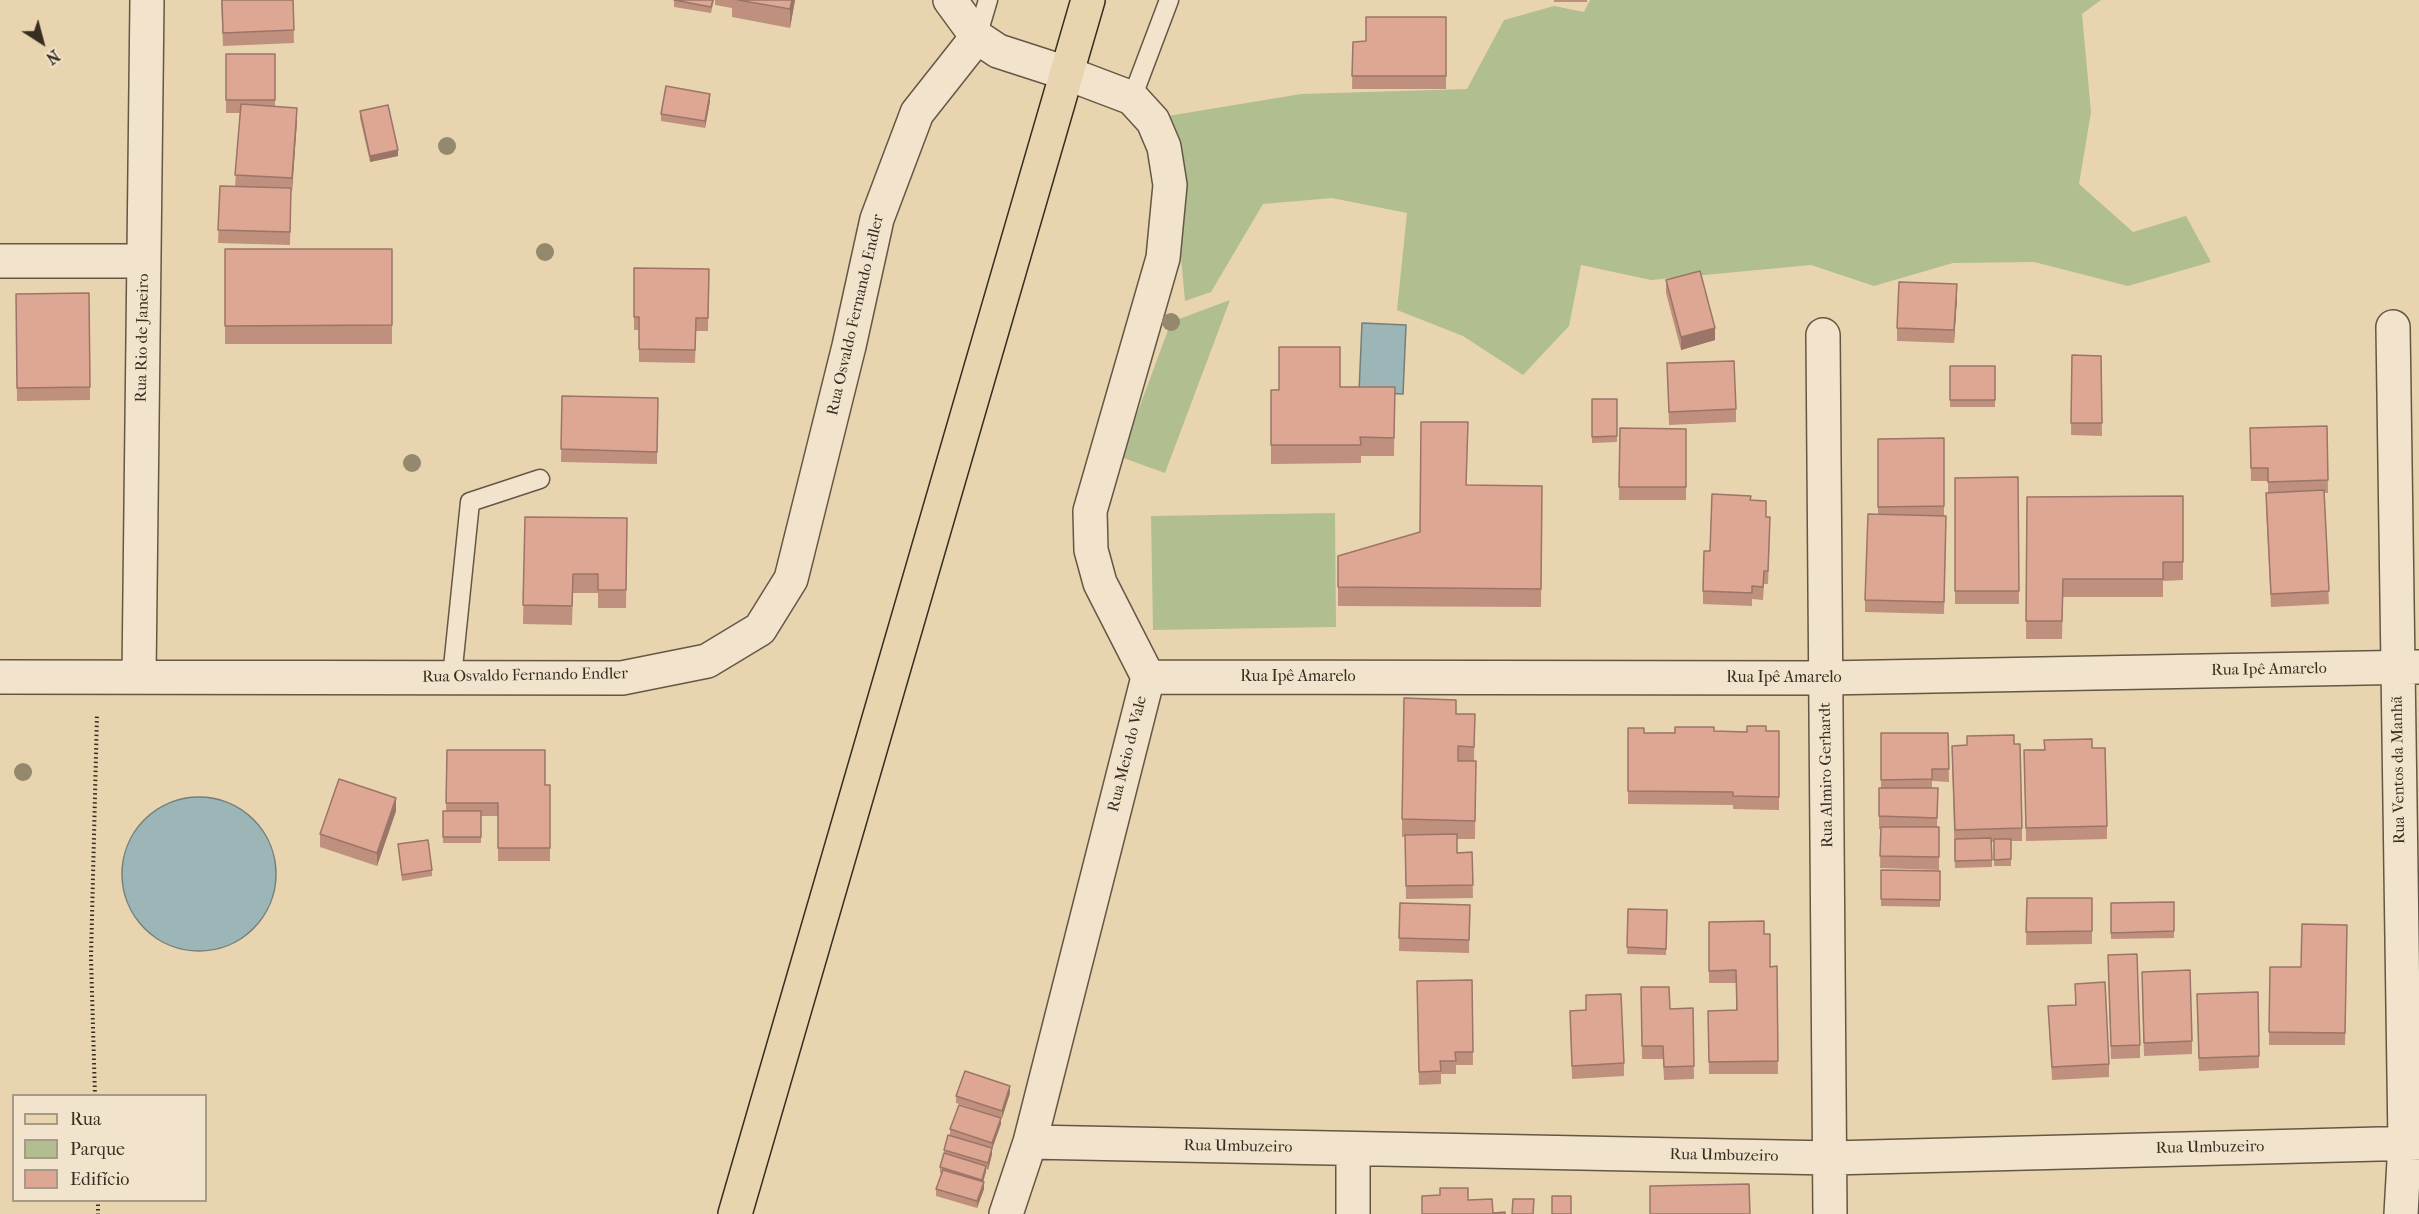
<!DOCTYPE html>
<html>
<head>
<meta charset="utf-8">
<style>
  body { margin:0 }
  #map { position:relative; width:2419px; height:1214px; overflow:hidden; background:#e9d4b0; font-family:"IM FELL French Canon",serif }
  canvas { display:block }
  .legend { position:absolute; left:12px; top:1094px; width:195px; height:108px; box-sizing:border-box; background:#f1e3cc; border:2px solid #a79a88; margin:0; padding:8px 10px; list-style:none; font-size:18px; color:#372d21 }
  .legend li { display:flex; align-items:center; gap:12px; height:30px }
  .legend b { width:30px; border:2px solid #a79a88 }
  .north { position:absolute; left:12px; top:12px; width:60px; height:60px; -webkit-text-stroke:4px #f1e3cc; paint-order:stroke; rotate:144deg; font-size:16px; font-weight:700; line-height:24px; text-align:center; color:#372d21 }
  .north::after { content:''; display:block; margin:auto; width:21px; height:27px; background:#372d21; clip-path:polygon(50% 0,100% 100%,50% 72%,0 100%) }
</style>
</head>
<body>
<div id="map">
<canvas width="2419" height="1214"></canvas>
<ul class="legend">
<li><b style="height:8px;background:#e9d4b0"></b>Rua</li>
<li><b style="height:16px;background:#b0be90"></b>Parque</li>
<li><b style="height:16px;background:#dea793"></b>Edifício</li>
</ul>
<div class="north">N</div>
</div>
<script>
const g = document.querySelector('canvas').getContext('2d');
g.lineJoin = 'round';
function paint(path, color) {
  g.fillStyle = color;
  g.fill(path, 'evenodd');
}
function strokePath(path, color, width, dash) {
  g.strokeStyle = color;
  g.lineWidth = width;
  g.lineCap = dash ? 'butt' : 'round';
  g.setLineDash(dash || []);
  g.stroke(path);
}
function write(font, color, halo, rows, align = 'center') {
  g.font = font + ' "IM FELL French Canon",serif';
  g.lineWidth = 5;
  g.setLineDash([]);
  g.textBaseline = 'middle';
  g.strokeStyle = halo;
  g.fillStyle = color;
  for (const [text, x, y, turn = 0] of rows) {
    g.save();
    g.translate(x, y);
    g.rotate((+turn || 0) * Math.PI / 180);
    g.textAlign = isNaN(turn) ? turn : align;
    if (halo) g.strokeText(text, 0, 0);
    g.fillText(text, 0, 0);
    g.restore();
  }
}
paint(new Path2D(`
  M1590 0H2101L2082 14 2091 112 2079 184 2133 232 2186 216 2211 262 2128 286 2034 262 1953 263 1874 286 1811 265 1651 280 1581 265 1569 326 1523 375 1463 336 1397 310 1407 213 1332 198 1263 204 1211 292 1185 301 1168 116 1301 94 1467 89 1504 20 1554 6 1584 12Z
  M1230 300 1165 473 1121 457 1171 322Z
  M1335 513 1336 627 1153 630 1151 516Z`), '#b0be90');
const water = new Path2D(`
  M1362 323 1406 325 1403 394 1359 392Z
  M122 874a77 77 0 1 1 154 0a77 77 0 1 1-154 0Z`);
paint(water, '#9cb5b6');
strokePath(water, '#747f7a', 1.5);
const service = new Path2D(`
  M977 37 988 0
  M1132 98 1169 0
  M452 677 470 502 540 479`);
const minor = new Path2D(`
  M0 261H144
  M2393 327 2405 1143 2401 1214
  M1823 335 1830 1214
  M139 676 147 0
  M0 677 622 678 707 661 760 629 791 579 849 346 877 219 917 113 977 37
  M1148 677 1826 678 2419 667
  M1030 1142 1831 1158 2419 1143
  M1353 1149V1214
  M1006 1214 1030 1142 1148 677 1100 583 1091 550 1090 511 1163 258 1170 185 1164 147 1153 121 1132 98 1066 73`);
const tertiary = new Path2D(`
  M950 0 977 37 998 51 1066 73`);
const primary = new Path2D(`
  M735 1214 1088 0`);
strokePath(service, '#645745', 21);
strokePath(minor, '#645745', 36);
strokePath(tertiary, '#645745', 36);
strokePath(primary, '#372d21', 36);
strokePath(new Path2D(`
  M95 1096 91 958 97 714
  M98 1200V1214`), '#372d21', 4, [1.5, 3]);
strokePath(service, '#f1e3cc', 18);
strokePath(minor, '#f1e3cc', 33);
strokePath(tertiary, '#f1e3cc', 33);
strokePath(primary, '#e9d4b0', 33);
g.fillStyle = '#94886d';
for (const [x, y] of [
  [447,146],
  [545,252],
  [1171,322],
  [412,463],
  [23,772]
]) {
  g.beginPath();
  g.arc(x, y, 9, 0, 2 * Math.PI);
  g.fill();
}
paint(new Path2D(`
  M221 0H293L294 43 223 46Z
  M674 0H714L711 13 674 7Z
  M715 0H795L790 28 732 17V8L715 5Z
  M1554 0H1587V2H1554Z
  M1446 17V89H1352L1353 42 1366 41Z
  M226 54H275V106L297 121 292 191H291L290 245 218 243 220 186H235L240 113H226Z
  M710 101 705 128 661 121V114Z
  M360 111 398 156 370 162 360 118Z
  M225 249H392V344H225Z
  M634 268 709 269 708 331H696L695 363 639 362V330H634Z
  M1666 280 1715 340 1681 350 1666 293Z
  M89 293 90 400 17 401 16 294Z
  M1957 297 1954 343 1897 341V328Z
  M2072 355 2101 356 2102 436 2071 435Z
  M1667 363 1736 409V422L1669 425Z
  M1950 366H1995V407H1950Z
  M1340 387H1395L1394 456H1361V463L1271 464V390Z
  M562 396 658 398 657 464 561 462Z
  M1592 399H1617V442L1592 443Z
  M2327 426 2328 493H2324L2329 604 2271 607 2266 506V493H2268V481H2251L2250 428Z
  M1620 428 1686 429V500H1619Z
  M1944 438V516L1946 529 1944 614 1865 612V600L1878 514V439Z
  M2018 477 2019 604H1955V478Z
  M1467 485 1542 486 1541 607 1338 606V556L1420 532Z
  M2183 496V580L2163 581V597H2063L2062 639H2026L2027 497Z
  M1751 500 1770 530 1768 584H1764L1763 600 1752 599V606L1703 604V591L1710 551Z
  M525 517 627 518 626 608H598V593H573L572 625 523 624Z
  M1456 714H1475L1474 761H1476L1475 839H1457V853L1472 852 1473 898 1406 899 1405 837H1402V819Z
  M1628 728 1644 733 1779 731V810L1733 809V805L1628 804Z
  M1881 733H1948L1949 782 1932 781V788H1938L1937 827H1939V870L1880 868 1881 829H1879V788H1881Z
  M1967 736 2022 828V841H2011V866H1994V842H1992V867L1955 868 1952 759 1967 745Z
  M2092 748 2107 826V839L2026 841 2024 750Z
  M447 750 545 785H550V861H498V816H481V843H443V811H446Z
  M396 811 377 866 320 847V834Z
  M398 844 432 870V876L402 881Z
  M1881 870 1940 871V907L1881 906Z
  M2027 898H2092V944L2026 945Z
  M2174 902V938L2111 939V903Z
  M1400 903 1470 905 1469 953 1399 951Z
  M1628 909 1667 910 1666 955 1627 954Z
  M1709 922 1764 934 1770 967 1777 966 1778 1074H1709L1708 1011 1736 1010V983H1709Z
  M2347 925 2345 1045H2269L2270 967H2301Z
  M2108 968 2140 1045V1058L2111 1059Z
  M1472 980 1473 1065H1456V1074H1441V1084L1419 1085 1417 981Z
  M2075 984 2109 1064V1077L2052 1080 2048 1006 2075 1005Z
  M2142 985 2192 1041V1054L2144 1056Z
  M1641 987 1670 1009 1693 1008 1694 1079 1664 1080 1663 1059H1642Z
  M2197 994 2259 1056V1068L2199 1071Z
  M1586 1010 1624 1063V1076L1572 1079 1570 1011Z
  M1010 1093 1002 1118 956 1103V1096Z
  M1001 1124 992 1149V1154L988 1170 986 1169 983 1182 984 1189 977 1208 936 1196V1189L941 1174 940 1173V1167L944 1155V1150L950 1135V1129Z`), '#bf907e');
paint(new Path2D(`
  M792 0H795L790 28V9Z
  M710 94V101L705 128V121Z
  M297 108V121L292 191V178Z
  M398 150V156L370 162V156Z
  M1957 284V297L1954 343V330Z
  M1715 328V340L1681 350V337Z
  M396 798V811L377 866V853Z
  M1010 1086V1093L1002 1118V1111Z
  M1001 1118V1124L992 1149V1143Z
  M992 1148V1154L988 1170V1163Z
  M986 1166V1172L982 1186V1180Z
  M984 1182V1189L977 1208V1201Z`), '#9b7567');
const building = new Path2D(`
  M222 0H293L294 30 223 33Z
  M674 0H713L711 7Z
  M738 0H792L790 9Z
  M1366 17H1446V76H1352L1353 42 1366 41Z
  M226 54H275V100H226Z
  M666 86 710 94 705 121 661 114Z
  M241 104 297 108 292 178 235 175Z
  M388 105 398 150 370 156 360 111Z
  M220 186 291 188 290 232 218 230Z
  M225 249H392V325L225 326Z
  M634 268 709 269 708 318H696L695 350 639 349V317H634Z
  M1700 271 1715 328 1681 337 1666 280Z
  M1899 282 1957 284 1954 330 1897 328Z
  M89 293 90 387 17 388 16 294Z
  M1279 347H1340V387H1395L1394 438 1360 437 1361 445H1271V390H1279Z
  M2072 355 2101 356 2102 423H2071Z
  M1734 361 1736 409 1669 412 1667 363Z
  M1950 366H1995V400H1950Z
  M562 396 658 398 657 452 561 449Z
  M1592 399H1617V436L1592 437Z
  M1421 422H1468L1466 485 1542 486 1541 589 1338 587V556L1420 532Z
  M2327 426 2328 480 2268 482V468H2251L2250 428Z
  M1620 428 1686 429V487H1619Z
  M1944 438V506L1878 507V439Z
  M2018 477 2019 591H1955V478Z
  M2324 490 2329 591 2271 594 2266 493Z
  M1712 494 1751 496 1750 500 1766 501V517H1770L1768 571H1764L1763 587 1752 586V593L1703 591 1704 551H1710Z
  M2183 496V562H2163V579H2063L2062 621H2026L2027 497Z
  M1868 514 1946 516 1944 602 1865 600Z
  M525 517 627 518 626 590H598V574H573L572 606 523 605Z
  M1404 698 1456 700V714H1475L1474 747 1458 746V761H1476L1475 821 1402 819Z
  M1747 726H1766V731H1779V797L1733 796V792L1628 791V728H1644V733H1675V727H1714V731L1747 732Z
  M1881 733H1948L1949 769H1932V779L1881 780Z
  M2014 735V744H2020L2022 828 1955 830 1952 746 1967 745V736Z
  M2092 739V748H2105L2107 826 2026 828 2024 750H2045L2044 740Z
  M447 750H545V785H550V848H498V803H446Z
  M339 779 396 798 377 853 320 834Z
  M1879 788H1938L1937 818 1879 816Z
  M443 811H481V837H443Z
  M1881 827H1939V857L1880 856Z
  M1457 834V853L1472 852 1473 885 1406 886 1405 835Z
  M1991 838 1992 860 1955 861V839Z
  M1994 839H2011V859L1994 860Z
  M428 840 432 870 402 875 398 844Z
  M1881 870 1940 871V900L1881 899Z
  M2027 898H2092V931L2026 932Z
  M2174 902V931L2111 933V903Z
  M1400 903 1470 905 1469 940 1399 938Z
  M1628 909 1667 910 1666 949 1627 947Z
  M1764 921V934H1770V967L1777 966 1778 1061 1709 1062 1708 1011 1737 1010 1736 970 1709 971V922Z
  M2302 924 2347 925 2345 1033 2269 1032 2270 967H2301Z
  M2137 954 2140 1045 2111 1046 2108 955Z
  M2190 970 2192 1041 2144 1043 2142 972Z
  M1472 980 1473 1052H1455L1456 1061H1440L1441 1071 1419 1072 1417 981Z
  M2105 982 2109 1064 2052 1067 2048 1006 2076 1005 2075 984Z
  M1641 987H1669L1670 1009 1693 1008 1694 1066 1664 1067 1663 1046H1642Z
  M2258 992 2259 1056 2199 1058 2197 994Z
  M1621 994 1624 1063 1572 1066 1570 1011 1586 1010V995Z
  M965 1071 1010 1086 1002 1111 956 1096Z
  M959 1105 1001 1118 992 1143 950 1129Z
  M948 1135 992 1148 988 1163 944 1150Z
  M944 1153 986 1166 982 1180 940 1167Z
  M943 1170 984 1182 977 1201 936 1189Z
  M1749 1184 1750 1214H1650V1186Z
  M1440 1188H1468V1200L1492 1199 1493 1213 1505 1212V1214H1422V1196L1440 1195Z
  M1552 1196H1571V1214H1552Z
  M1513 1199H1534L1533 1214H1512Z`);
paint(building, '#dea793');
strokePath(building, '#9b7567', 1.5);
write('16px', '#372d21', '#f1e3cc', [
  ["Rua Osvaldo Fernando Endler",856,315,-77],
  ["Rua Rio de Janeiro",143,338,-89],
  ["Rua Ipê Amarelo",2269,670,-1],
  ["Rua Osvaldo Fernando Endler",525,676,-1],
  ["Rua Ipê Amarelo",1298,677],
  ["Rua Ipê Amarelo",1784,678],
  ["Rua Meio do Vale",1128,754,-76],
  ["Rua Ventos da Manhã",2399,770,-91],
  ["Rua Almiro Gerhardt",1827,775,-91],
  ["Rua Umbuzeiro",1238,1147,1],
  ["Rua Umbuzeiro",2210,1148,-1],
  ["Rua Umbuzeiro",1724,1156,1]
]);
</script>
</body>
</html>
